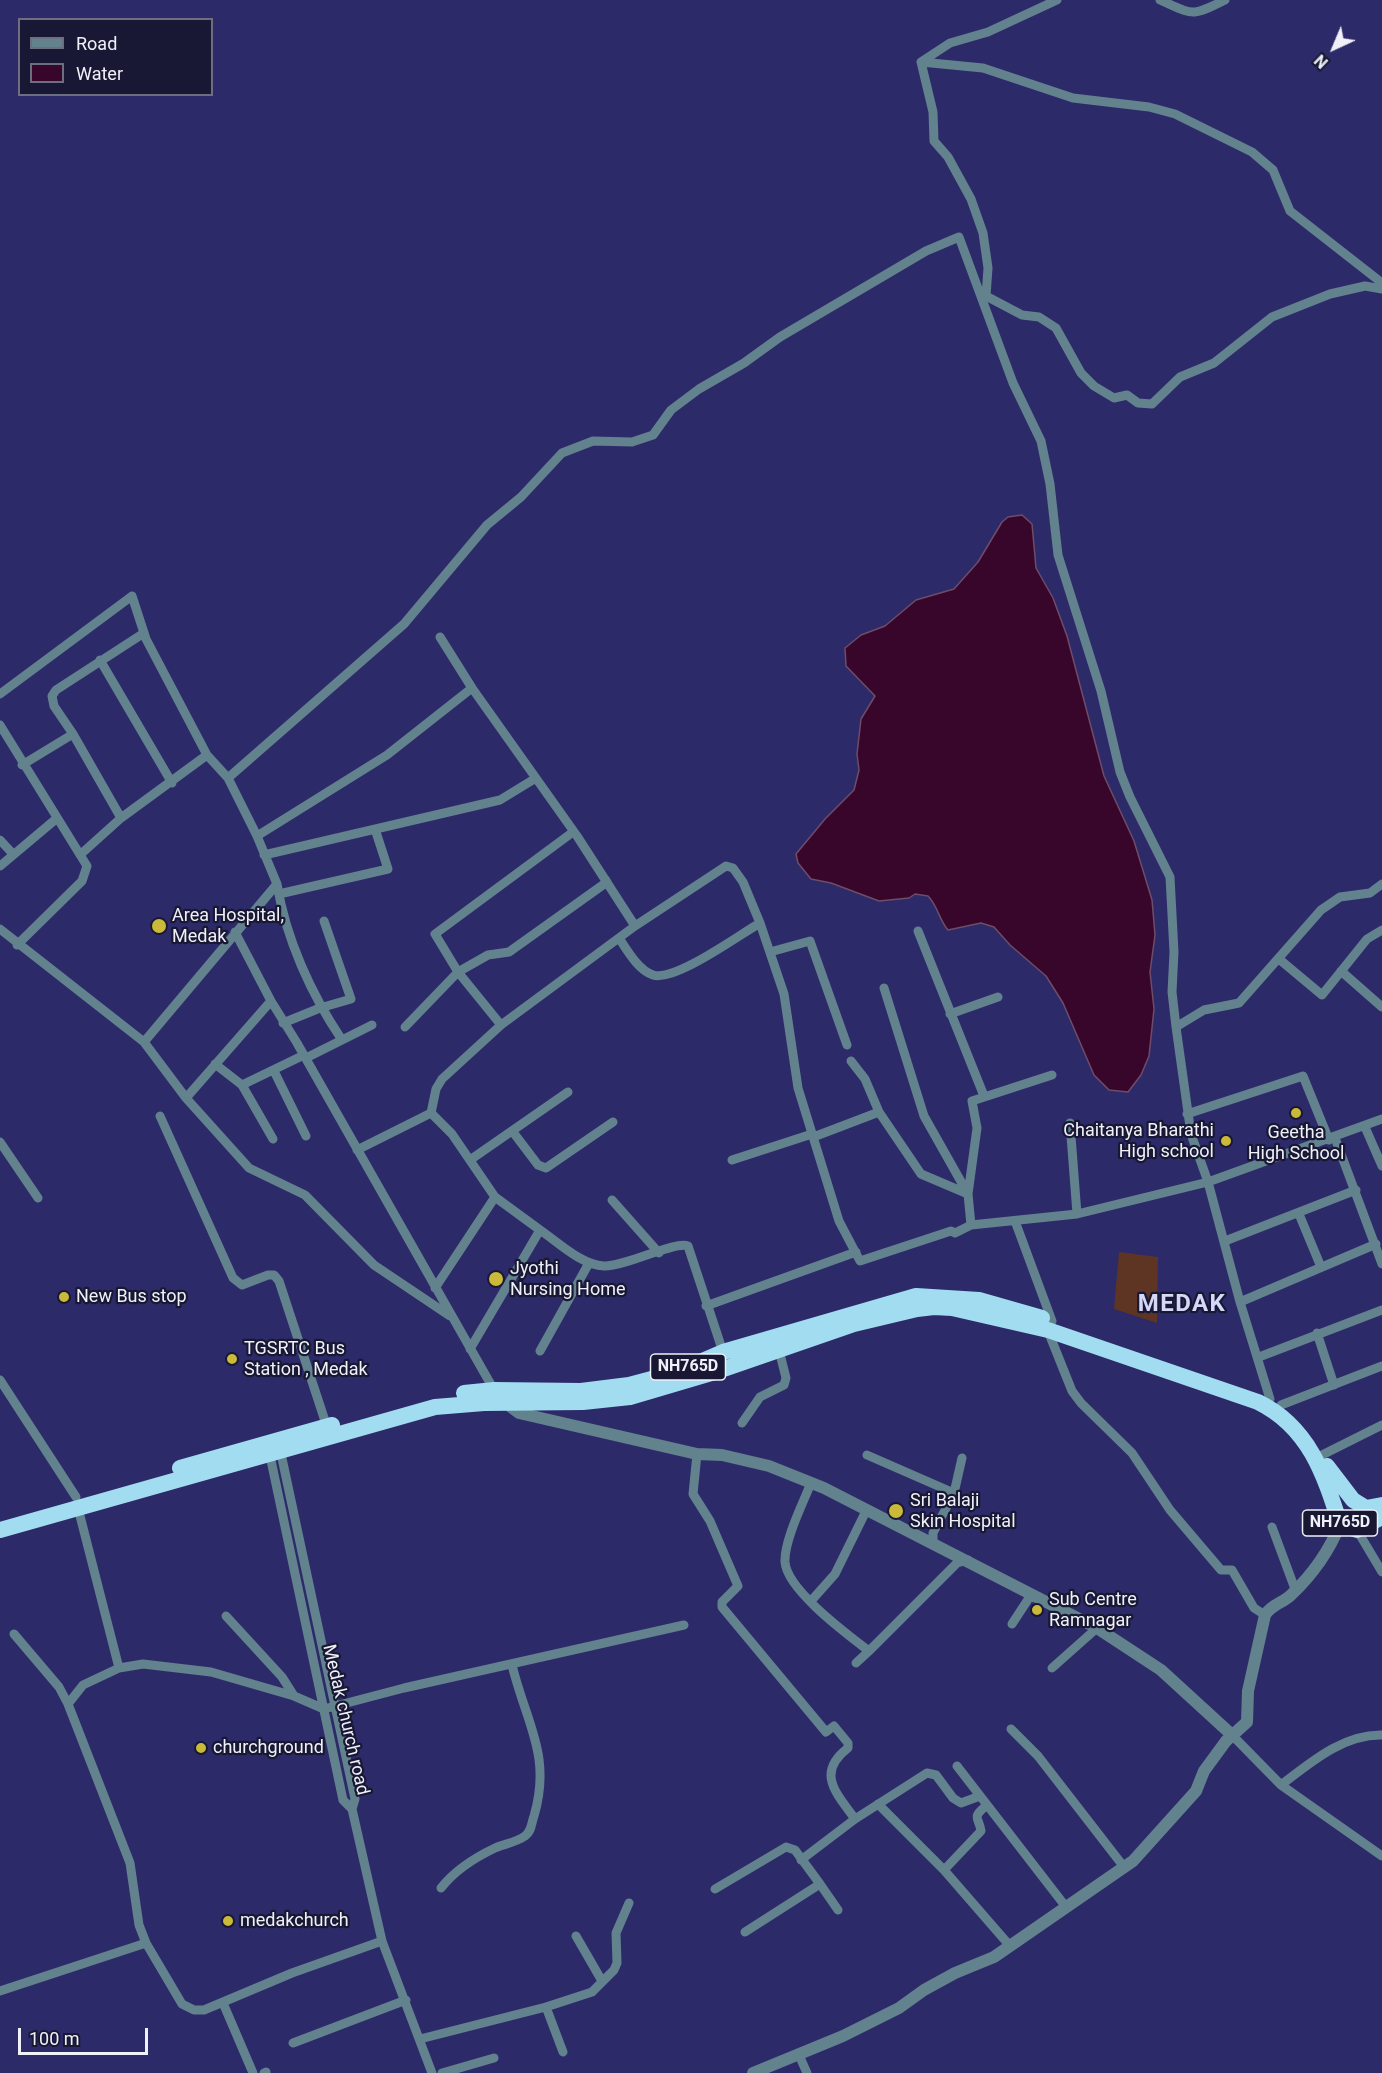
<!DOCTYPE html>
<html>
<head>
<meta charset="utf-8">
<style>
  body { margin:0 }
  #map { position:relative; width:1382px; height:2073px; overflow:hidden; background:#2d2a69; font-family:Roboto,sans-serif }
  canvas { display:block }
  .legend { position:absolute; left:18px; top:18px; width:195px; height:78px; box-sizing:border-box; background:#181834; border:2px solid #6e6e82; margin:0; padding:8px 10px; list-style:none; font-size:18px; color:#f0f0f8 }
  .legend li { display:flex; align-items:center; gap:12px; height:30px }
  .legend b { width:30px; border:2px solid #6e6e82 }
  .north { position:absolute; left:1304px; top:18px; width:60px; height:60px; -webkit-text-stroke:4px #181834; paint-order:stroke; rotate:224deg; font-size:16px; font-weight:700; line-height:24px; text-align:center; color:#f0f0f8 }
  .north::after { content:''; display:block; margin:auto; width:21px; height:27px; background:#f0f0f8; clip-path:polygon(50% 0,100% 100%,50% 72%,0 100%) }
  .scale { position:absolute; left:18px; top:2028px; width:130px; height:27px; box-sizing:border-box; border:3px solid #f0f0f8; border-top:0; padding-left:8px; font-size:18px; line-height:21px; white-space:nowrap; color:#f0f0f8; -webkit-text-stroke:4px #181834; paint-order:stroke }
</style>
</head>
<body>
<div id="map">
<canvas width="1382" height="2073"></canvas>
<ul class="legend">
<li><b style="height:8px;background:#62828d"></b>Road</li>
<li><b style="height:16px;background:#38062a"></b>Water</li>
</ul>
<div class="north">N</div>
<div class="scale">100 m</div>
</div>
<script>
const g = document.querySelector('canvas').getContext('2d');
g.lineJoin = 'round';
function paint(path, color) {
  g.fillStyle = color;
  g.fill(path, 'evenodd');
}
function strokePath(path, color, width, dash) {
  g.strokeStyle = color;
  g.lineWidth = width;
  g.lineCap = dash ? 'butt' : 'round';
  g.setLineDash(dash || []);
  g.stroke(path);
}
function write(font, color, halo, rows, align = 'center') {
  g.font = font + ' Roboto,sans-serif';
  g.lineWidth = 4.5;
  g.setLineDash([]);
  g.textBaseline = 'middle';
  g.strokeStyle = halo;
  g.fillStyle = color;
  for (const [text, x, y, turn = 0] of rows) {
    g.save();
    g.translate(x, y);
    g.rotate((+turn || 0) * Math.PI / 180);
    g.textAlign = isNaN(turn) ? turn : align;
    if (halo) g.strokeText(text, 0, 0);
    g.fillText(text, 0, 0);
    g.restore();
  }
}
paint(new Path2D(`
  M1119 1252 1158 1257 1157 1323 1114 1309Z`), '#5e3423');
const water = new Path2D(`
  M1022 515 1032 524 1036 568 1053 598 1067 636 1104 776 1134 841 1152 900 1155 935 1150 972 1154 1009 1149 1056 1141 1075 1128 1092 1109 1090 1094 1075 1063 1003 1046 976 1010 945 994 927 981 923 948 930C939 920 938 906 928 896L915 894 909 898 879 901 831 883 811 879 798 863 796 854 825 819 854 790 859 770 857 754 861 719 875 696 846 666 845 648 861 635 885 626 916 600 954 589 978 562 1002 522 1008 517Z`);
paint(water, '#38062a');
strokePath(water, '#6f4c68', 1.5);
strokePath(new Path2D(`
  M1057 0 988 32 950 43 921 62 983 68 1073 98 1149 107 1175 114 1252 152 1273 170 1290 211 1382 283
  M1160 0C1194 15 1191 17 1225 0
  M921 62 933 112 934 141 948 157 971 199 983 233 988 268 986 296 1022 315 1039 317 1056 328 1081 373 1094 386 1114 398 1127 395 1138 403 1152 404 1180 377 1214 363 1272 317 1330 294 1365 286 1382 289
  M440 637 472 688
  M100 660 172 783
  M0 694 132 596 146 639 207 755 228 778 257 836
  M0 725 87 866 82 881 17 945
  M22 765 73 734
  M228 778 404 624 487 525 521 497 562 453 593 441 632 442 653 435 671 410 699 389 744 363 780 337 926 251 959 237 1013 383 1041 441 1050 484 1058 555 1101 691 1120 772 1130 797 1170 877 1174 952 1172 992 1176 1027
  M121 818 73 734 54 706 52 696 56 690 144 633
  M0 840 13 854
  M81 854 121 818 207 755
  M264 855 500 800 536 778
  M0 866 56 819
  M277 884 257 836 387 755 472 688 577 836 635 926
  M279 894 388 869 375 829
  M0 929 144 1042 186 1098 249 1168 305 1195 374 1265 450 1316
  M918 931 984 1096
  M235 932 271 1001 297 1043 494 1390
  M619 938C627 950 638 970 653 975 675 982 739 935 760 923
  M770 952 810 941 847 1045
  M1279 959 1322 995 1367 939 1382 930
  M1341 971 1382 1007
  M884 988 924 1116 968 1194 971 1225
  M950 1014 998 997
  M283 1023 320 1008 351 999 324 921
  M501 1025 635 926 726 866 733 868 743 882 760 923 784 994 798 1088 839 1221 860 1261 951 1231 955 1233 971 1225 1077 1214 1208 1182 1191 1134 1176 1027 1204 1010 1239 1003 1321 910 1340 897 1370 893 1382 884
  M405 1027 458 972 488 955 509 952 607 882 605 879
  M144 1042 277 884C286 939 311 994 342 1040
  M306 1058 372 1025
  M851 1061 865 1079 879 1112
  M215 1064 242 1085 273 1139
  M274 1071 306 1136
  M242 1085 304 1055
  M186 1098 271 1001
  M431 1113 436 1089 442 1079 501 1025 458 972 435 934 573 832
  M1187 1114 1303 1076 1329 1140
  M160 1116 233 1278 242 1285 268 1275H274L279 1281 327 1427
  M1070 1123 1077 1214
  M1365 1127 1382 1166
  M513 1132 538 1165 546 1168 613 1122
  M1335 1138 1382 1264
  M0 1142 38 1198
  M357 1150 431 1113 452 1134 495 1197 540 1230
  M470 1160 568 1092
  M732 1160 812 1134 816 1136 879 1112 921 1174 968 1194 977 1128 972 1101 1052 1075
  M612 1200 659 1253
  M1299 1214 1321 1267
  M1015 1221 1052 1321
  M1225 1241 1356 1190
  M435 1288 495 1197
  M1240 1302 1376 1244
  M706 1306 856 1252
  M1048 1331 1072 1391 1081 1403 1132 1453 1170 1510 1221 1570H1232L1254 1608 1265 1615
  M1317 1333 1334 1385
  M470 1349 540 1230C558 1242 581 1265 604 1266 625 1267 676 1240 688 1246L723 1352
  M540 1351 589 1263
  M1259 1357 1382 1310
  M0 1380 76 1497
  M1270 1399 1240 1302 1208 1182 1382 1119
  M1281 1405 1382 1366
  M742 1423 760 1397 784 1385 786 1378 779 1350
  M280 1449 355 1799 352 1809
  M269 1451 343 1800 352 1809
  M697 1454 693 1494 710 1521 738 1586 722 1602V1607L826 1732 834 1726 848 1743V1748C815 1773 837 1794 855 1819
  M867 1455 954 1493
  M1322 1455 1382 1425
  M811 1483C803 1503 784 1541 785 1562 787 1590 847 1634 869 1651L957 1563 968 1560
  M1272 1527 1295 1589
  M1357 1530 1382 1572
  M933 1542V1533L954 1493 962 1458
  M811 1601 835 1574 867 1509
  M226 1616 282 1677 294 1696
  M1012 1624 1029 1598 1039 1597
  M14 1634 59 1687 68 1704 130 1863 139 1925 146 1943 182 2004 194 2010H204L292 1973 382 1941
  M856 1663 869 1651
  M119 1668 143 1664 211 1672 294 1696 324 1709 404 1688 684 1625
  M1052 1668 1097 1628
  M68 1704 83 1685 119 1668 78 1508
  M1011 1729 1038 1756 1124 1867
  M1232 1735 1281 1785 1382 1856
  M957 1766 1066 1907
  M1281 1785C1310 1763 1343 1734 1382 1735
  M878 1804 944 1870 1010 1946
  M352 1809 382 1941 432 2073
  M801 1860 855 1819 927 1773 936 1775 953 1798 961 1803 980 1796
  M944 1870 981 1831C979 1817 971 1818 986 1806
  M820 1884 838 1910
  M441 1888C455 1870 474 1858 495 1848 504 1844 517 1842 525 1836 532 1831 531 1824 534 1816 552 1755 526 1723 512 1665
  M715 1889 786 1847 795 1850 820 1884 745 1932
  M576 1936 602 1981
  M0 1991 146 1943
  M223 2003 253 2073
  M546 2007 563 2052
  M420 2039 546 2007 592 1992 614 1970 617 1963 616 1933 629 1903
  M293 2043 406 2000
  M799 2055 807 2073
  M264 2073 266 2072
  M442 2073 494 2058`), '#62828d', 9);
strokePath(new Path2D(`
  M503 1401 519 1413 697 1454 722 1455 769 1466 824 1488 1097 1628 1161 1670 1232 1735
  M753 2073 843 2036 899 2008 924 1990 955 1973 994 1957 1133 1861 1196 1791 1204 1771 1226 1741 1247 1722 1248 1691 1265 1615C1272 1604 1283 1603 1291 1595 1313 1574 1329 1552 1340 1524`), '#62828d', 12);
strokePath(new Path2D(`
  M464 1393 494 1390 581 1391 629 1385 674 1373 723 1352 916 1296 979 1300 1042 1318
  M1327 1466 1353 1500 1366 1508 1382 1505
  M180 1468 332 1425
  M0 1530 435 1407 484 1403 583 1402 630 1397 718 1371 854 1324 917 1309 934 1307 952 1308 1048 1330 1258 1402C1309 1427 1324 1474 1340 1524L1357 1530 1382 1517`), '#a1dcf0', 16);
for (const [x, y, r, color] of [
  [159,926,8,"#cbba39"],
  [1296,1113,6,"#cbba39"],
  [1226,1141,6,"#cbba39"],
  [496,1279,8,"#cbba39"],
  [64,1297,6,"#cbba39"],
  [232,1359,6,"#cbba39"],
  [896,1511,8,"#cbba39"],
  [1037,1610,6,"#cbba39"],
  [201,1748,6,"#cbba39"],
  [228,1921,6,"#cbba39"]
]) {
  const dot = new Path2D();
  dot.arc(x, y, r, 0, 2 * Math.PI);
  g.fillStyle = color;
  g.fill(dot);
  strokePath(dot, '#181834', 2);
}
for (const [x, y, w] of [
  [688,1367,75],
  [1340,1523,75]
]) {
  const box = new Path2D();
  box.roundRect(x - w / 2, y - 13, w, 26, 4.5);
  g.fillStyle = '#181834';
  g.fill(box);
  strokePath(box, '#f0f0f8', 1.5);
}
write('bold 16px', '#f0f0f8', null, [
  ["NH765D",688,1367],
  ["NH765D",1340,1523]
]);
write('18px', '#f0f0f8', '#181834', [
  ["Area Hospital,",172,916],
  ["Medak",172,937],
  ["Chaitanya Bharathi",1214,1131,"right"],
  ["High school",1214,1152,"right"],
  ["Geetha",1296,1133,"center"],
  ["High School",1296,1154,"center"],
  ["Jyothi",510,1269],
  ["Nursing Home",510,1290],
  ["New Bus stop",76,1297],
  ["TGSRTC Bus",244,1349],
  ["Station , Medak",244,1370],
  ["Sri Balaji",910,1501],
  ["Skin Hospital",910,1522],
  ["Sub Centre",1049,1600],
  ["Ramnagar",1049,1621],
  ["churchground",213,1748],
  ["medakchurch",240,1921]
], 'left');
write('18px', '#f0f0f8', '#181834', [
  ["Medak church road",345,1720,77]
]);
g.letterSpacing = '1.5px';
write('bold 24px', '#d5d7f7', '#181834', [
  ["MEDAK",1182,1305]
]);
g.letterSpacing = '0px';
</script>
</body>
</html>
